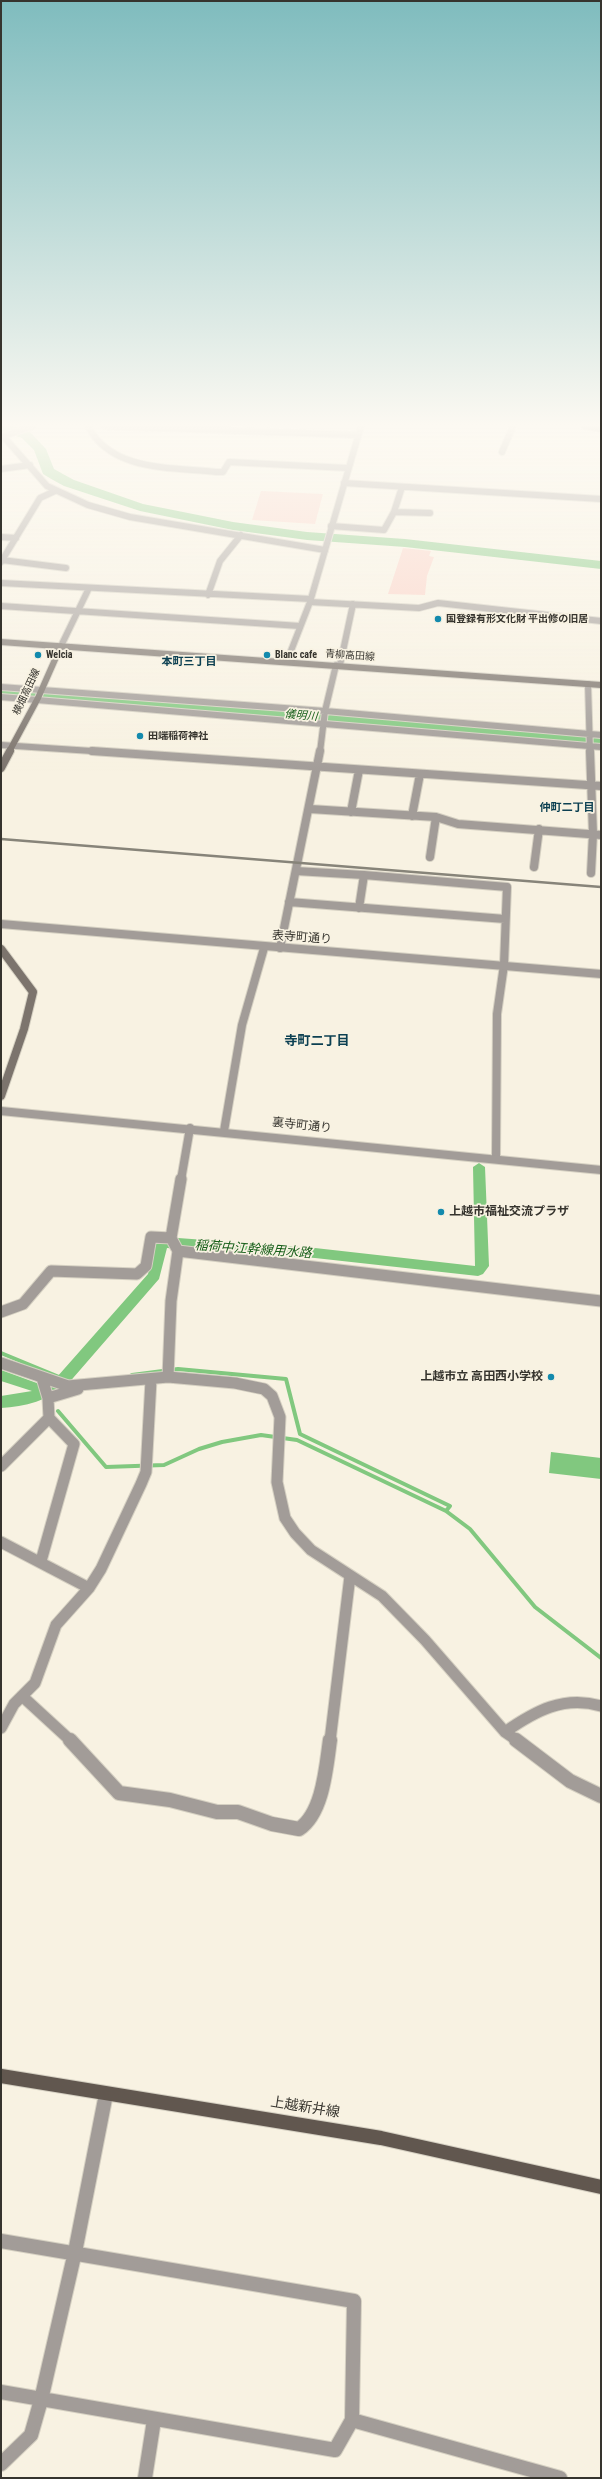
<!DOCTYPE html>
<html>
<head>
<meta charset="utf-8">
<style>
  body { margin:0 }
  #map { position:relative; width:602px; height:2479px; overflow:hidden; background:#f8f2e2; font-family:"Roboto Condensed",sans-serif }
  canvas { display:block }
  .frame { position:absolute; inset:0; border:2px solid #36342e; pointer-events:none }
</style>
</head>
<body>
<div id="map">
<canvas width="602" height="2479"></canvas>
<div class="frame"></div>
</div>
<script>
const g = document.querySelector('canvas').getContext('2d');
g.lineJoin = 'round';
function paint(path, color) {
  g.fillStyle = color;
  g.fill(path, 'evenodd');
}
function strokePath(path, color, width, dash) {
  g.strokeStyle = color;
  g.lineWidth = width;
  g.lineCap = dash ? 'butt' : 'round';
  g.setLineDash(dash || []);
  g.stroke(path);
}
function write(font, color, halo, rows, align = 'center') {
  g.font = font + ' "Roboto Condensed","Noto Sans JP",sans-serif';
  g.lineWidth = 3.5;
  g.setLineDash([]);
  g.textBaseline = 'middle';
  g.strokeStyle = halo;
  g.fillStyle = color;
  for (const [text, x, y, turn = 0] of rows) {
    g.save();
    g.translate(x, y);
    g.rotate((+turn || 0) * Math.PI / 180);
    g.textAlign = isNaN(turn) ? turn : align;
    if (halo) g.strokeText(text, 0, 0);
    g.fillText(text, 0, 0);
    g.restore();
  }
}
paint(new Path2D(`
  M261 491 323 494 315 524 252 520Z
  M403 548 431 551 429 556 434 557 427 576 425 595 388 594Z`), '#fbcfc4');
paint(new Path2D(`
  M551 1452 601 1458V1479L549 1473Z`), '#81c87f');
strokePath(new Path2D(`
  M1 1353 64 1379
  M132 1375 178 1369 286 1379 300 1434 450 1506 446 1511 470 1529 535 1607 601 1658
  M58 1411 106 1467 164 1465 199 1449 222 1442 261 1435 297 1440 446 1511`), '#81c87f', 4);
paint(new Path2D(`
  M479 1163 485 1167 489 1266 483 1274 478 1276 315 1258 167 1248 159 1279 67 1385C49 1400 25 1407 1 1408V1396L32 1391 1 1381V1370L45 1386 57 1377 148 1274 156 1241 178 1238 315 1248 475 1266 473 1167Z`), '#81c87f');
paint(new Path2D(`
  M1 426H12L30 432 46 449 54 469 63 474 74 480 143 504 233 522 307 532 405 539 601 561V569L405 547 307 540 233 530 140 511 64 486 53 480 43 474 34 450 22 438 1 431Z
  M1 687 601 735V745L1 697Z`), '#81c87f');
const minorFar3 = new Path2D(`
  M88 426C111 472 172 467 216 472H223L229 462 347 468
  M104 426 358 435
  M1 437 33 426
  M4 437 47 486 88 505 130 517 325 550
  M502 452 513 426
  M1 469 30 465
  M344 483 601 499
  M394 512 430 513
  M331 526 384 530 394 512 402 487
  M1 537 16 538
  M2 560 66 568
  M1 562 40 498 55 491
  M1 583 311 599
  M208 595 220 561 241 535
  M310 602 419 608 438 603 601 621
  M1 606 300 626
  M61 646 89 588
  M340 665 353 604
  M588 684 590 752
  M1 687 325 711 601 735
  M1 697 601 747
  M1 745 107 752
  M320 752 325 711 336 665`);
const minorFar2 = new Path2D(`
  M92 751 601 786
  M590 751 593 834 591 873
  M310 809 436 817 458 824 601 835
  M351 812 359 770
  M412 816 420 774
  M430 857 436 817
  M534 867 539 829
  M296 871 364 875
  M289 902 505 919
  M359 908 364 875 507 887 504 965 497 1014 496 1158
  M280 948 320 751
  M224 1131 242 1025 264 948
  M181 1180 190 1128`);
const minorFar1 = new Path2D(`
  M178 1251 601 1301
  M1 1312 23 1304 51 1271 137 1274 146 1266 151 1237 171 1238
  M1 1363 68 1386 168 1377 235 1383 264 1389 272 1396 280 1417 277 1482 285 1518 295 1533 311 1550 382 1596 425 1640 505 1732 518 1741
  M168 1377 171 1301 178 1251 171 1238 181 1179
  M42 1378 48 1398
  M49 1418 48 1398 78 1389
  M1 1466 49 1418 74 1444 41 1561
  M1 1542 89 1588
  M22 1696 71 1741
  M1 1728 14 1704 35 1683 56 1625 89 1588 101 1569 141 1484 146 1472 151 1380
  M505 1732C535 1711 564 1695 601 1706
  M330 1741 350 1576`);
const minor = new Path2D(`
  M70 1740 119 1793 170 1800 217 1812H238L272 1824 299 1829C323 1813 326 1768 330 1740
  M516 1740 570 1781 601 1796
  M1 2241 354 2301 352 2420
  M1 2392 335 2450 352 2420 560 2478
  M1 2464 31 2435 41 2400 75 2252 106 2094
  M145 2478 154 2420`);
const tertiaryFar1 = new Path2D(`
  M287 661 310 602 361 426`);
const tertiary = new Path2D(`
  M1 924 601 974
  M1 1111 601 1170`);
const secondaryFar1 = new Path2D(`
  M584 426 601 429
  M1 642 601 685
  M9 752 38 698 61 646`);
const secondary = new Path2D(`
  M1 768 10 751
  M1 949 33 992 24 1029 1 1096`);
const primary = new Path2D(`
  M1 2076 381 2138 601 2187`);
strokePath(minorFar3, '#d5d0c2', 8);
strokePath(minorFar2, '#d5d0c2', 10);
strokePath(minorFar1, '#d5d0c2', 13);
strokePath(minor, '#d5d0c2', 16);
strokePath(tertiaryFar1, '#d5d0c2', 8);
strokePath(tertiary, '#d5d0c2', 10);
strokePath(secondaryFar1, '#d5d0c2', 8);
strokePath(secondary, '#d5d0c2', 10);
strokePath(primary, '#d5d0c2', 16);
strokePath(minorFar3, '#a29c98', 6);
strokePath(minorFar2, '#a29c98', 8);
strokePath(minorFar1, '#a29c98', 11);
strokePath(minor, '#a29c98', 14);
strokePath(tertiaryFar1, '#a29c98', 6);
strokePath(tertiary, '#a29c98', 8);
strokePath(secondaryFar1, '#7c746d', 6);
strokePath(secondary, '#7c746d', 8);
strokePath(primary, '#61574f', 14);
strokePath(new Path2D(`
  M1 839 601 887`), '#878479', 2.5);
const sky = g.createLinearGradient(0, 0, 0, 773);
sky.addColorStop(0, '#7fbcbe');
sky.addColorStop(0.55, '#fcf9f2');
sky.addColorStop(1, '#fcf9f200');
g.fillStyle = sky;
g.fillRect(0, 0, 602, 773);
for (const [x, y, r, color] of [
  [438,619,4,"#138aad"],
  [38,655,4,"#138aad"],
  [267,655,4,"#138aad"],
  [140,736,4,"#138aad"],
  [441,1212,4,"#138aad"],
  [551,1377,4,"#138aad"]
]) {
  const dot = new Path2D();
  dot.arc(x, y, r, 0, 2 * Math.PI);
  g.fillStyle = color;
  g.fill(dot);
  strokePath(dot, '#f8f2e2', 1.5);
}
write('bold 10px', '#36342e', '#f8f2e2', [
  ["国登録有形文化財 平出修の旧居",446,619],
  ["Welcia",46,655],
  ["Blanc cafe",275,655],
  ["田端稲荷神社",148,736]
], 'left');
write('10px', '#36342e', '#f8f2e2', [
  ["青柳高田線",350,656,4],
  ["横畑高田線",27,692,-65]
]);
write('bold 11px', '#0c4052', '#f8f2e2', [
  ["本町三丁目",189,662],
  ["仲町二丁目",567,808]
]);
write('italic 11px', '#1a611c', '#f8f2e2', [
  ["儀明川",301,716,5]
]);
write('12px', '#36342e', '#f8f2e2', [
  ["表寺町通り",302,938,4],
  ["裏寺町通り",302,1126,6]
]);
write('bold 12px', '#36342e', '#f8f2e2', [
  ["上越市福祉交流プラザ",449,1212],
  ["上越市立 高田西小学校",543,1377,"right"]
], 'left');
write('bold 13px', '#0c4052', '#f8f2e2', [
  ["寺町二丁目",317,1042]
]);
write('italic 13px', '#1a611c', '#f8f2e2', [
  ["稲荷中江幹線用水路",253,1250,4]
]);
write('14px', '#36342e', '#f8f2e2', [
  ["上越新井線",305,2108,9]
]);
</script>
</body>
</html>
